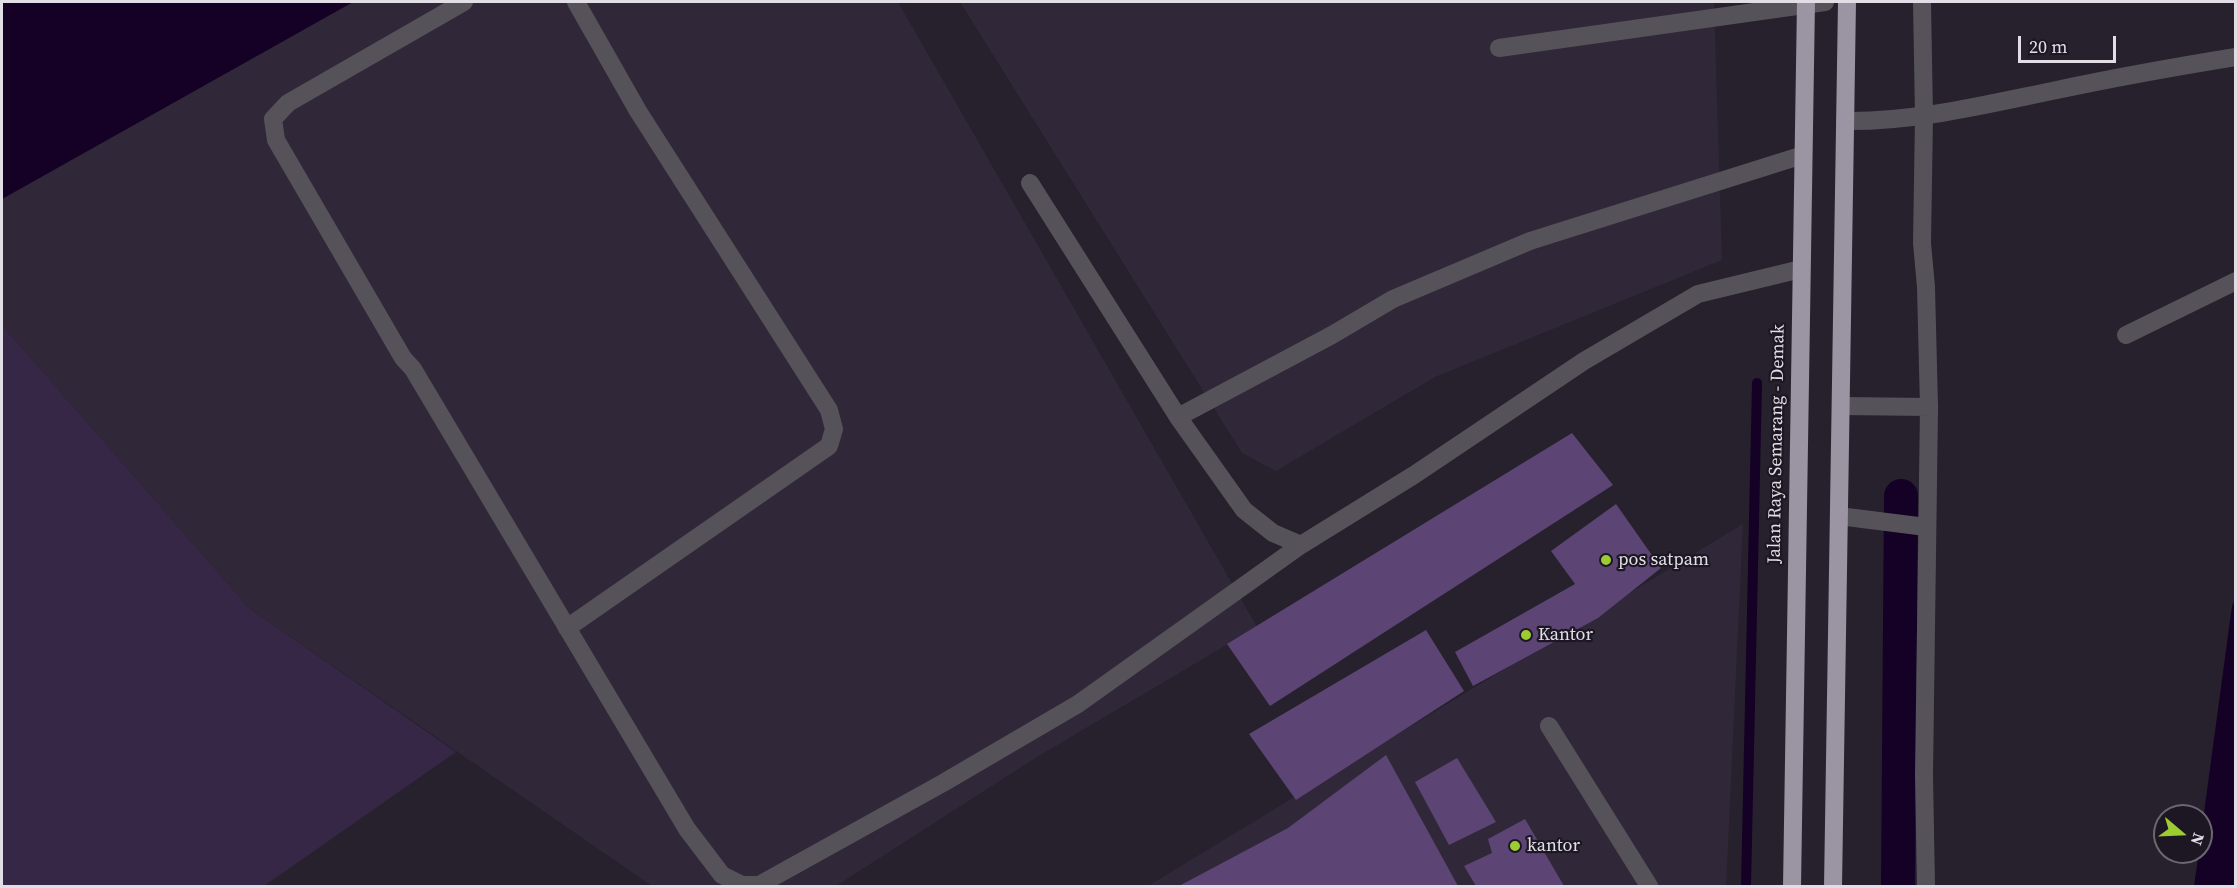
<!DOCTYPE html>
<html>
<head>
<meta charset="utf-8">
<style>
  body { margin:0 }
  #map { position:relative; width:2237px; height:888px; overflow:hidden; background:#26212d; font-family:"Source Serif 4",serif }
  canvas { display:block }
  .frame { position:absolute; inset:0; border:3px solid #e1dee6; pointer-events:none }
  .north { position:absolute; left:2153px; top:804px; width:60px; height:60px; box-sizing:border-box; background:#1d1723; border:2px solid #6b6771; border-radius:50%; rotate:109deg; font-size:16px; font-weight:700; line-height:24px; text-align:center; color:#e1dee6 }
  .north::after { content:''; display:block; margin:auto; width:21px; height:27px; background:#9ccb32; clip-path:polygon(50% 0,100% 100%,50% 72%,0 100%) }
  .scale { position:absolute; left:2018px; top:36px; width:98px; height:27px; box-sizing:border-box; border:3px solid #e1dee6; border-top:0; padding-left:8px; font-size:18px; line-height:21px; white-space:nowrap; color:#e1dee6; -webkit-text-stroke:4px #1d1723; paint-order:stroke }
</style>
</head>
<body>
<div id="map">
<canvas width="2237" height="888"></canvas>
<div class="frame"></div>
<div class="north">N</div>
<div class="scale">20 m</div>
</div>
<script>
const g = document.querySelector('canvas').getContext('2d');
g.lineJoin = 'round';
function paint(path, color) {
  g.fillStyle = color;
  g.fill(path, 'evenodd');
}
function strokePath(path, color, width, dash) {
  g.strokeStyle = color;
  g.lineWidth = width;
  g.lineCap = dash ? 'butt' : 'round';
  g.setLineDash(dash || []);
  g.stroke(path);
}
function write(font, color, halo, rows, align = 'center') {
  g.font = font + ' "Source Serif 4",serif';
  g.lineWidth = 4.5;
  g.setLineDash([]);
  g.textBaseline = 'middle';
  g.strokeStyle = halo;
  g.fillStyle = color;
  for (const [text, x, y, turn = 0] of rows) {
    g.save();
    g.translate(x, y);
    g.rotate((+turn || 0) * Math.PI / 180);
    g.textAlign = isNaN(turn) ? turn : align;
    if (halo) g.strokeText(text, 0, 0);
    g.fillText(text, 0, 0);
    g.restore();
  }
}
paint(new Path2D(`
  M353 2H898L1257 627 1037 757 836 886H652L249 608 2 325V199Z
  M960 2H1714L1722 260 1435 377 1276 471 1242 453Z
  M1743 524 1726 886H1148Z`), '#302739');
paint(new Path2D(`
  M2 325 249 608 456 752 264 886H2Z`), '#362746');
paint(new Path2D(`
  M2 2H353L2 199Z
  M2235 599V886H2194L2199 852H2201V835L2232 606Z`), '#150026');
strokePath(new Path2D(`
  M1746 886 1757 383`), '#150026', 10);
strokePath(new Path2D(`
  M1898 886 1901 496`), '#150026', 34);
paint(new Path2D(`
  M1572 433 1613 485 1270 706 1227 644Z
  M1616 504 1661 568 1598 618 1473 686 1455 652 1575 584 1551 551Z
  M1426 630 1464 691 1296 800 1249 734Z
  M1386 755 1458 886H1179L1288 828Z
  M1457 758 1496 822 1449 845 1415 782Z
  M1525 819 1564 886H1476L1464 866 1492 853 1488 839Z`), '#5c4574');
strokePath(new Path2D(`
  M464 2 288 103 273 119 276 140 403 358 413 369 687 829 722 875 742 885H759L943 783 1078 704 1301 545
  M1922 2 1924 116 1922 243 1926 287 1929 407 1924 775 1926 886
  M1499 48 1825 2
  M1845 121C1914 122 1984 105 2052 91 2113 78 2174 67 2236 57
  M1030 183 1178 417 1244 510 1273 533 1301 545 1414 475 1584 361 1698 294 1801 269
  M2126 335 2236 281
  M1841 406 1929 407
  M1178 417 1332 335 1393 299 1530 241 1803 155
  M1839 516 1926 527
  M567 628 829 446 834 429 829 410 638 111 576 2
  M1549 726 1649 886`), '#555359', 18);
strokePath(new Path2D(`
  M1792 886 1806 2
  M1833 886 1847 2`), '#9a94a3', 18);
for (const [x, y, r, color] of [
  [1606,560,6,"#9ccb32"],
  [1526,635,6,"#9ccb32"],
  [1515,846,6,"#9ccb32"]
]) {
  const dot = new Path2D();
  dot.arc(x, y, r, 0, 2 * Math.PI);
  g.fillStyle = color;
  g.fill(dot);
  strokePath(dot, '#1d1723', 2);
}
write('18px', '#e1dee6', '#1d1723', [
  ["Jalan Raya Semarang - Demak",1777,444,-89]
]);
write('18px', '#e1dee6', '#1d1723', [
  ["pos satpam",1618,560],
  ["Kantor",1538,635],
  ["kantor",1527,846]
], 'left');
</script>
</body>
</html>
